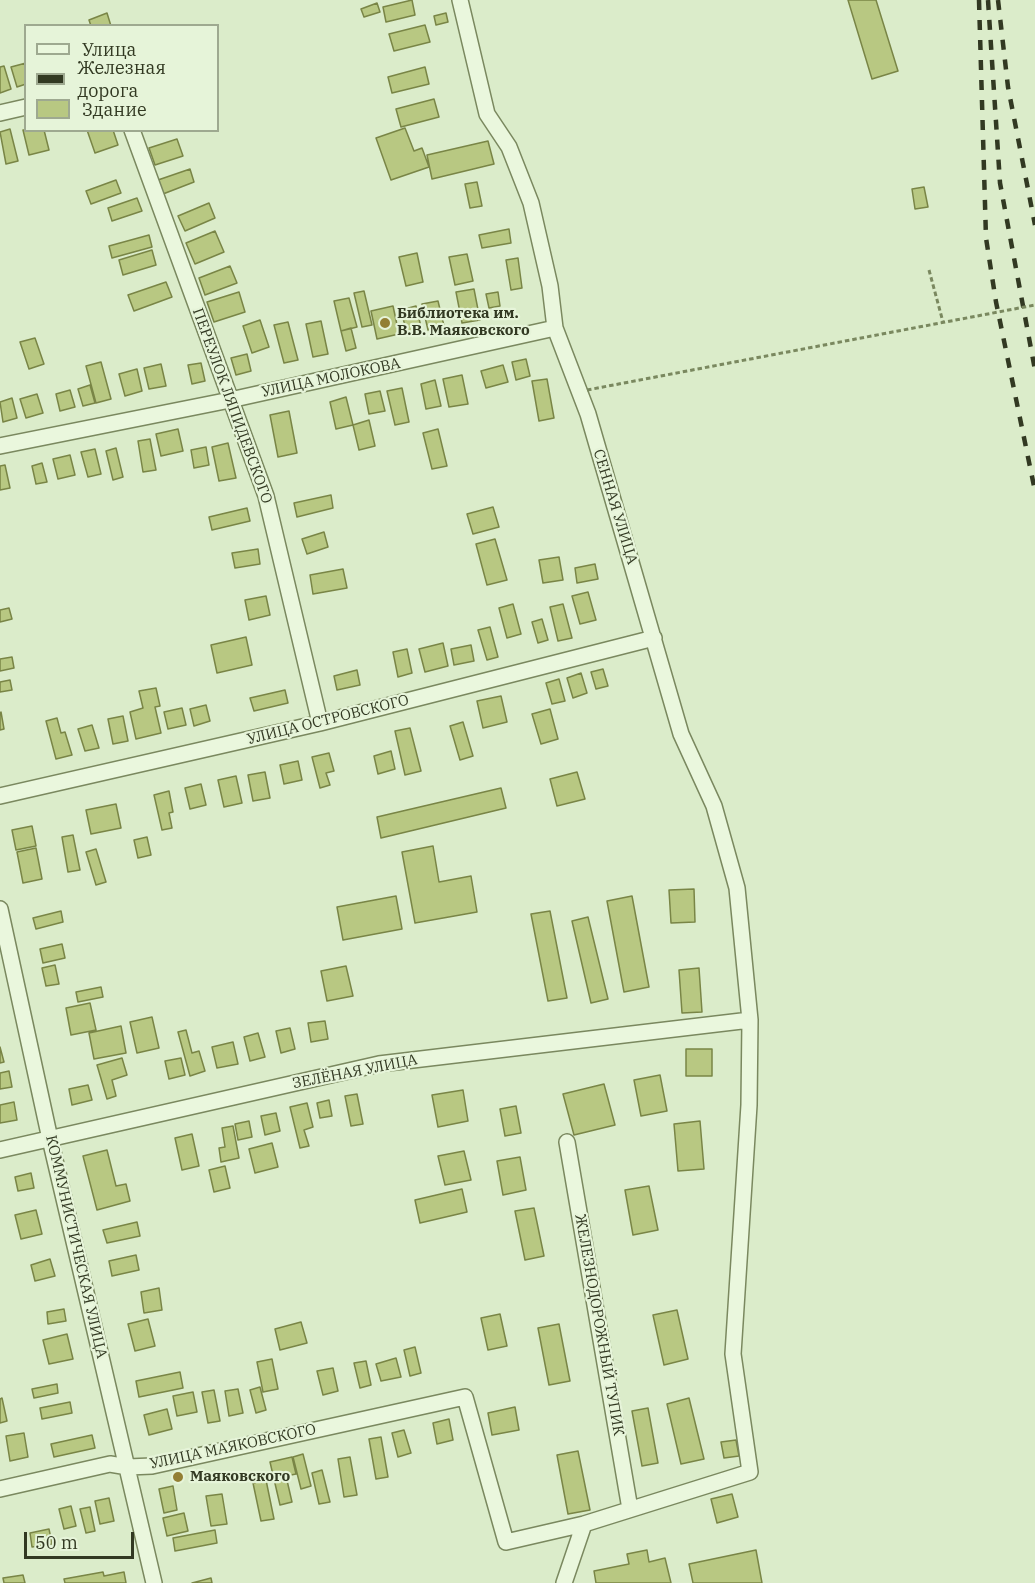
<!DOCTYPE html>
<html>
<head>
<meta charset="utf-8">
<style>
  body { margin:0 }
  #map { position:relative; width:1035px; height:1583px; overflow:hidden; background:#dbecca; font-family:"IBM Plex Serif",serif }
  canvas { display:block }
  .legend { position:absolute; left:24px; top:24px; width:195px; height:108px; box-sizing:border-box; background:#e6f4d9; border:2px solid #9ea990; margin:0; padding:8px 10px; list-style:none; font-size:18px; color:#323922 }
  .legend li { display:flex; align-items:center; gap:12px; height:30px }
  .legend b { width:30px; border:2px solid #9ea990 }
  .scale { position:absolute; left:24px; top:1532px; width:110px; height:27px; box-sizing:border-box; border:3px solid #323922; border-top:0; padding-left:8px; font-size:18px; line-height:21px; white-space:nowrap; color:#323922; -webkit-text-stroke:4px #e6f4d9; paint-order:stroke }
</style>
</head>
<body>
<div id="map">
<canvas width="1035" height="1583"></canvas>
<ul class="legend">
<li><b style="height:8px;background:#eaf7dd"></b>Улица</li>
<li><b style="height:8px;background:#323922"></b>Железная дорога</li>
<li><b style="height:16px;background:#b8c882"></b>Здание</li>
</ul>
<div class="scale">50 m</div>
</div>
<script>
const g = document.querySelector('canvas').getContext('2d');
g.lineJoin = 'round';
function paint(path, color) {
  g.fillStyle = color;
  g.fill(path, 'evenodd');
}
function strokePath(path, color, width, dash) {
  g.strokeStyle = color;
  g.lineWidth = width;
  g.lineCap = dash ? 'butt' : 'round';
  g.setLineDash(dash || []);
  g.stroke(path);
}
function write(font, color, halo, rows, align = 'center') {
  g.font = font + ' "IBM Plex Serif",serif';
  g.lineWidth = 4.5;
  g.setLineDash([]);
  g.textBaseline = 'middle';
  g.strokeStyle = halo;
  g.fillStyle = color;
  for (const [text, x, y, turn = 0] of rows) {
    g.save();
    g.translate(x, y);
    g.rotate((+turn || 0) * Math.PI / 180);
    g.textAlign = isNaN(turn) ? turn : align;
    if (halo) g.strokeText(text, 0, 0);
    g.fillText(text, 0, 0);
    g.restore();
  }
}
const building = new Path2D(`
  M412 0 415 15 386 22 383 7Z
  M848 0H876L898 71 872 79Z
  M377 3 380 12 364 17 361 9Z
  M107 13 111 26H91L89 20Z
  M446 13 448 22 436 25 434 16Z
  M425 25 430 42 394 51 389 34Z
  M26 63V84L17 87 11 67Z
  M4 66 11 89 0 93V67Z
  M425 67 429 84 392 93 388 77Z
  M434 99 439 117 401 127 396 109Z
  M405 128 414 151 422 148 429 167 391 180 376 138Z
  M10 129 18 161 6 164 0 132Z
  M23 130H44L49 150 29 155Z
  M87 130H113L118 145 95 153Z
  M177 139 183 156 155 165 149 148Z
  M488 141 494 164 432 179 427 155Z
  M190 169 194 182 163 194 158 180Z
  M116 180 121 193 91 204 86 191Z
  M477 182 482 206 470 208 465 184Z
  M924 187 928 207 915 209 912 189Z
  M137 198 142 211 112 221 108 208Z
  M209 203 215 218 185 231 178 216Z
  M509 229 511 243 482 248 479 235Z
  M215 231 224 252 195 264 186 243Z
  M149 235 152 247 112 258 109 246Z
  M152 250 156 265 123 275 119 260Z
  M417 253 423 282 406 286 399 257Z
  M467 254 473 281 455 285 449 257Z
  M518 258 522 288 511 290 506 260Z
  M230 266 237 283 205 295 199 278Z
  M166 282 172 297 134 311 128 295Z
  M474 289 480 320 462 323 456 292Z
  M364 291 372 325 362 327 354 293Z
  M239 292 245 312 214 322 207 302Z
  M498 292 500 306 489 308 486 294Z
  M349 298 357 327 341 331 334 301Z
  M438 301 444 326 428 330 422 304Z
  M393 306 399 334 377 339 371 311Z
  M416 306 422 331 407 334 401 310Z
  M260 320 269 347 252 353 243 326Z
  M321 321 328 354 313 357 306 324Z
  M288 322 298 360 284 363 274 325Z
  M351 328 356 348 346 351 341 331Z
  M35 338 44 364 29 369 20 342Z
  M247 354 251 371 236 375 231 358Z
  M526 359 530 376 516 380 512 362Z
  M101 362 111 399 96 403 86 366Z
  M201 363 205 381 192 384 188 365Z
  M161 364 166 386 149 389 144 368Z
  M503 365 508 382 486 388 481 371Z
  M137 369 142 391 125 396 119 374Z
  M462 375 468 404 449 407 443 379Z
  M547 379 554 418 539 421 532 381Z
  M435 380 441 406 426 409 421 384Z
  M90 385 95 403 83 406 78 389Z
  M402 388 409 422 395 425 387 391Z
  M70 390 75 407 60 411 56 394Z
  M380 391 385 411 369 414 365 394Z
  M37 394 43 413 26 418 20 399Z
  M346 397 353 425 336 429 330 402Z
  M12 398 17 418 3 422 0 402Z
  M289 411 297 453 278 457 270 415Z
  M369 420 375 446 359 450 353 425Z
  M178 429 183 451 161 456 156 434Z
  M438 429 447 466 432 469 423 433Z
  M150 439 156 470 143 472 138 441Z
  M228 443 236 478 219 481 212 447Z
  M206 447 209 465 194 468 191 450Z
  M116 448 123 477 113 480 106 451Z
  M95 449 101 474 88 477 81 452Z
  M70 455 75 475 58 479 53 459Z
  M42 463 47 482 36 484 32 466Z
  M5 465 10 488 0 490V466Z
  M331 495 333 508 297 517 294 503Z
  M493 507 499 527 473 534 467 514Z
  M247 508 250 521 212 530 209 517Z
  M324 532 328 547 307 554 302 539Z
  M495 539 507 580 487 585 476 544Z
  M258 549 260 564 235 568 232 553Z
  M559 557 563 580 543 583 539 560Z
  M595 564 598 579 577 583 575 568Z
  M343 569 347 588 313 594 310 575Z
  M588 592 596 620 580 624 572 596Z
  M266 596 270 615 249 620 245 600Z
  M513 604 521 634 507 638 499 608Z
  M563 604 572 638 558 641 550 607Z
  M9 608 12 619 0 622V610Z
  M542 619 548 640 538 643 532 622Z
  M490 627 498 657 487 660 478 630Z
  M246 637 252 665 217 673 211 645Z
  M443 643 448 666 425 672 419 649Z
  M471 645 474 661 454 665 451 649Z
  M407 649 412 673 398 677 393 652Z
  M12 657 14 668 0 671V659Z
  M603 669 608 686 596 689 591 672Z
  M357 670 360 685 337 690 334 676Z
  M581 673 587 693 573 698 567 678Z
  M559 679 565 701 552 704 546 683Z
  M10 680 12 690 0 692V682Z
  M156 688 160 706 155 707 161 733 136 739 130 712 143 708 139 691Z
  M285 690 288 703 254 711 250 698Z
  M501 696 507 722 483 728 477 701Z
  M206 705 210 721 194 726 190 709Z
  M182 708 186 725 168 729 164 712Z
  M550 709 558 739 541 744 532 714Z
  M1 712 4 729 0 730V713Z
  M123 716 128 741 113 744 108 719Z
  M57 718 61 733 65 732 72 755 56 759 46 721Z
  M463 722 473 756 460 760 450 726Z
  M92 725 99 748 85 751 78 729Z
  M410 728 421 771 405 775 395 731Z
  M391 751 395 769 378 774 374 756Z
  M329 753 334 771 326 773 330 785 320 788 312 757Z
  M298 761 302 780 284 784 280 765Z
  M265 772 270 798 253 801 248 775Z
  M577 772 585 799 557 806 550 779Z
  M236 776 242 803 224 807 218 780Z
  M201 784 206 805 190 809 185 788Z
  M501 788 506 808 381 838 377 817Z
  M169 791 173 812 169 813 172 828 162 830 154 795Z
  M116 804 121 828 91 834 86 810Z
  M32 826 36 846 16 850 12 830Z
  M73 835 80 870 68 872 62 837Z
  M147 837 151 855 138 858 134 840Z
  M433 846 439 882 471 876 477 912 415 923 402 852Z
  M36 848 42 879 23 883 17 852Z
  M96 849 106 882 96 885 86 852Z
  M694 889 695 922 671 923 669 890Z
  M396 896 402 929 343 940 337 907Z
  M632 896 649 987 624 992 607 901Z
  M61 911 63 922 36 929 33 918Z
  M550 911 567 998 548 1001 531 914Z
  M588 917 608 999 591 1003 572 921Z
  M62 944 65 958 43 963 40 949Z
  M55 965 59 984 46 986 42 968Z
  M346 966 353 996 327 1001 321 971Z
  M699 968 702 1012 682 1013 679 970Z
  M101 987 103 997 78 1002 76 992Z
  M90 1003 96 1030 71 1035 66 1008Z
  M152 1017 159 1048 137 1053 130 1022Z
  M325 1021 328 1039 311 1042 308 1023Z
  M121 1026 126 1053 94 1059 89 1033Z
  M290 1028 295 1049 281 1053 276 1031Z
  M186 1030 192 1053 199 1051 205 1071 190 1076 178 1032Z
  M258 1033 265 1057 250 1061 244 1037Z
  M233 1042 238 1064 217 1068 212 1047Z
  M0 1047 4 1062 0 1063Z
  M686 1049H712V1076H686Z
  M122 1058 127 1075 112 1080 116 1096 107 1099 97 1065Z
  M181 1058 185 1075 169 1079 165 1061Z
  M9 1071 12 1087 0 1089V1073Z
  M660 1075 667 1111 641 1116 634 1080Z
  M604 1084 615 1125 574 1135 563 1094Z
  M88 1085 92 1100 72 1105 69 1089Z
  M463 1090 468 1121 438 1127 432 1095Z
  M357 1094 363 1124 351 1126 345 1096Z
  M329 1100 332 1116 320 1118 317 1103Z
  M14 1102 17 1120 0 1123V1105Z
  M307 1103 313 1127 304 1130 309 1146 300 1148 290 1107Z
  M516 1106 521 1133 505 1136 500 1109Z
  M276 1113 280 1131 265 1135 261 1116Z
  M249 1121 252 1137 238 1140 235 1124Z
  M700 1121 704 1169 678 1171 674 1124Z
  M233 1126 239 1158 221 1162 219 1148 225 1147 222 1128Z
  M192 1134 199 1166 182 1170 175 1138Z
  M272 1143 278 1167 255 1173 249 1149Z
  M107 1150 116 1186 126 1184 130 1201 97 1210 83 1156Z
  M464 1151 471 1180 445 1185 438 1156Z
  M520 1157 526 1190 503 1195 497 1161Z
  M225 1166 230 1188 214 1192 209 1170Z
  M31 1173 34 1188 18 1191 15 1177Z
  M649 1186 658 1230 633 1235 625 1190Z
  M462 1189 467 1212 420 1223 415 1200Z
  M534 1208 544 1256 525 1260 515 1211Z
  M36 1210 42 1234 21 1239 15 1215Z
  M137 1222 140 1236 107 1243 103 1230Z
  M136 1255 139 1270 112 1276 109 1261Z
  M50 1259 55 1276 35 1281 31 1265Z
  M159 1288 162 1310 144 1313 141 1292Z
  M64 1309 66 1321 48 1324 47 1312Z
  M677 1310 688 1359 664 1365 653 1315Z
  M500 1314 507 1346 488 1350 481 1318Z
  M148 1319 155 1346 135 1351 128 1324Z
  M301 1322 307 1343 280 1350 275 1329Z
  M559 1324 570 1381 549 1385 538 1328Z
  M67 1334 73 1359 49 1364 43 1340Z
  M415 1347 421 1373 410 1376 404 1350Z
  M396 1358 401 1377 381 1381 376 1364Z
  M272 1359 278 1389 263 1392 257 1362Z
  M366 1361 371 1385 360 1388 354 1363Z
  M333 1368 338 1391 323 1395 317 1371Z
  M180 1372 183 1388 139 1397 136 1381Z
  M57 1384 58 1393 34 1398 32 1389Z
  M260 1387 266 1410 256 1413 250 1390Z
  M238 1389 243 1413 229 1416 225 1391Z
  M214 1390 220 1421 208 1423 202 1392Z
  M193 1392 197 1412 177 1416 173 1396Z
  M2 1398 7 1421 0 1423V1399Z
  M689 1398 704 1459 681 1464 667 1404Z
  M70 1402 72 1413 42 1419 40 1408Z
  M515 1407 519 1430 492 1435 488 1413Z
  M648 1408 658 1463 642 1466 632 1411Z
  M167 1409 172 1429 149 1435 144 1415Z
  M449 1419 453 1440 437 1444 433 1423Z
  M404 1430 411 1453 398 1457 392 1433Z
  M24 1433 28 1457 10 1461 6 1436Z
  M92 1435 95 1448 54 1457 51 1444Z
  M381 1437 388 1477 376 1479 369 1439Z
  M736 1440 739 1456 724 1458 721 1442Z
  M578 1451 590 1510 568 1514 557 1455Z
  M303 1454 311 1486 301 1489 293 1457Z
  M292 1457 296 1474 286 1476 292 1502 280 1505 270 1462Z
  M350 1457 357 1495 344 1497 338 1459Z
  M322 1470 330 1502 319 1504 312 1473Z
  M266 1480 274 1519 261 1521 253 1483Z
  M173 1486 177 1510 164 1513 159 1489Z
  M222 1494 227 1524 211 1526 206 1496Z
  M732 1494 738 1517 717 1523 711 1499Z
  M109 1498 114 1521 100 1524 95 1501Z
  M71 1506 76 1526 64 1529 59 1509Z
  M90 1507 95 1531 86 1533 80 1509Z
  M184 1513 188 1531 167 1536 163 1518Z
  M49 1529 52 1544 32 1547 30 1533Z
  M215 1530 217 1543 175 1551 173 1538Z
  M647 1550 649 1562 665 1558 671 1583H596L594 1571 629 1564 627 1554Z
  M756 1550 762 1583H693L689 1564Z
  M103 1572 104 1576 124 1572 126 1583H65L64 1579Z
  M23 1575 25 1583H4L3 1578Z
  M211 1578 212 1583H192Z`);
paint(building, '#b8c882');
strokePath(building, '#798546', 1.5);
const minor = new Path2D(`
  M0 113 26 107
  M132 130 266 496 320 723
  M0 446 230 400 555 328
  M0 796 320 723 654 638
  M0 909 50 1139 154 1583
  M567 1142 630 1509
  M0 1150 379 1064 750 1020
  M0 1489 110 1464 128 1467 152 1466 465 1397 506 1542 584 1524 750 1472 733 1354 749 1105 750 1020 737 888 714 806 681 734 588 414 555 328 550 286 531 203 509 147 487 114 460 0
  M564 1583 584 1524`);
strokePath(minor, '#7a885f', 18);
strokePath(new Path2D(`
  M929 270 943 322`), '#7a885f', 3, [4.5, 3]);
strokePath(minor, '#eaf7dd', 15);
strokePath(new Path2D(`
  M979 0 986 238 996 302 1035 491
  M988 0 1000 183 1035 370
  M998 0 1008 87 1035 225`), '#323922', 4.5, [10, 10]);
strokePath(new Path2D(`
  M587 390 1035 305`), '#7a885f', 3, [4.5, 3]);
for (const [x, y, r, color] of [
  [385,323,6,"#937f33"],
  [178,1477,6,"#937f33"]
]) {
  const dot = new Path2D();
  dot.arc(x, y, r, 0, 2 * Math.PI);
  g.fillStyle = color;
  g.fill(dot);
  strokePath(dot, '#e6f4d9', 2);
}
write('bold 15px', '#323922', '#e6f4d9', [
  ["Библиотека им.",397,314],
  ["В.В. Маяковского",397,331],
  ["Маяковского",190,1477]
], 'left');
write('15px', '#323922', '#e6f4d9', [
  ["УЛИЦА МОЛОКОВА",331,378,-12],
  ["ПЕРЕУЛОК ЛЯПИДЕВСКОГО",232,406,70],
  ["СЕННАЯ УЛИЦА",615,507,73],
  ["УЛИЦА ОСТРОВСКОГО",328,720,-14],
  ["ЗЕЛЁНАЯ УЛИЦА",355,1072,-11],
  ["КОММУНИСТИЧЕСКАЯ УЛИЦА",76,1247,77],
  ["ЖЕЛЕЗНОДОРОЖНЫЙ ТУПИК",599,1325,80],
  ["УЛИЦА МАЯКОВСКОГО",233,1447,-12]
]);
</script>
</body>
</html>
